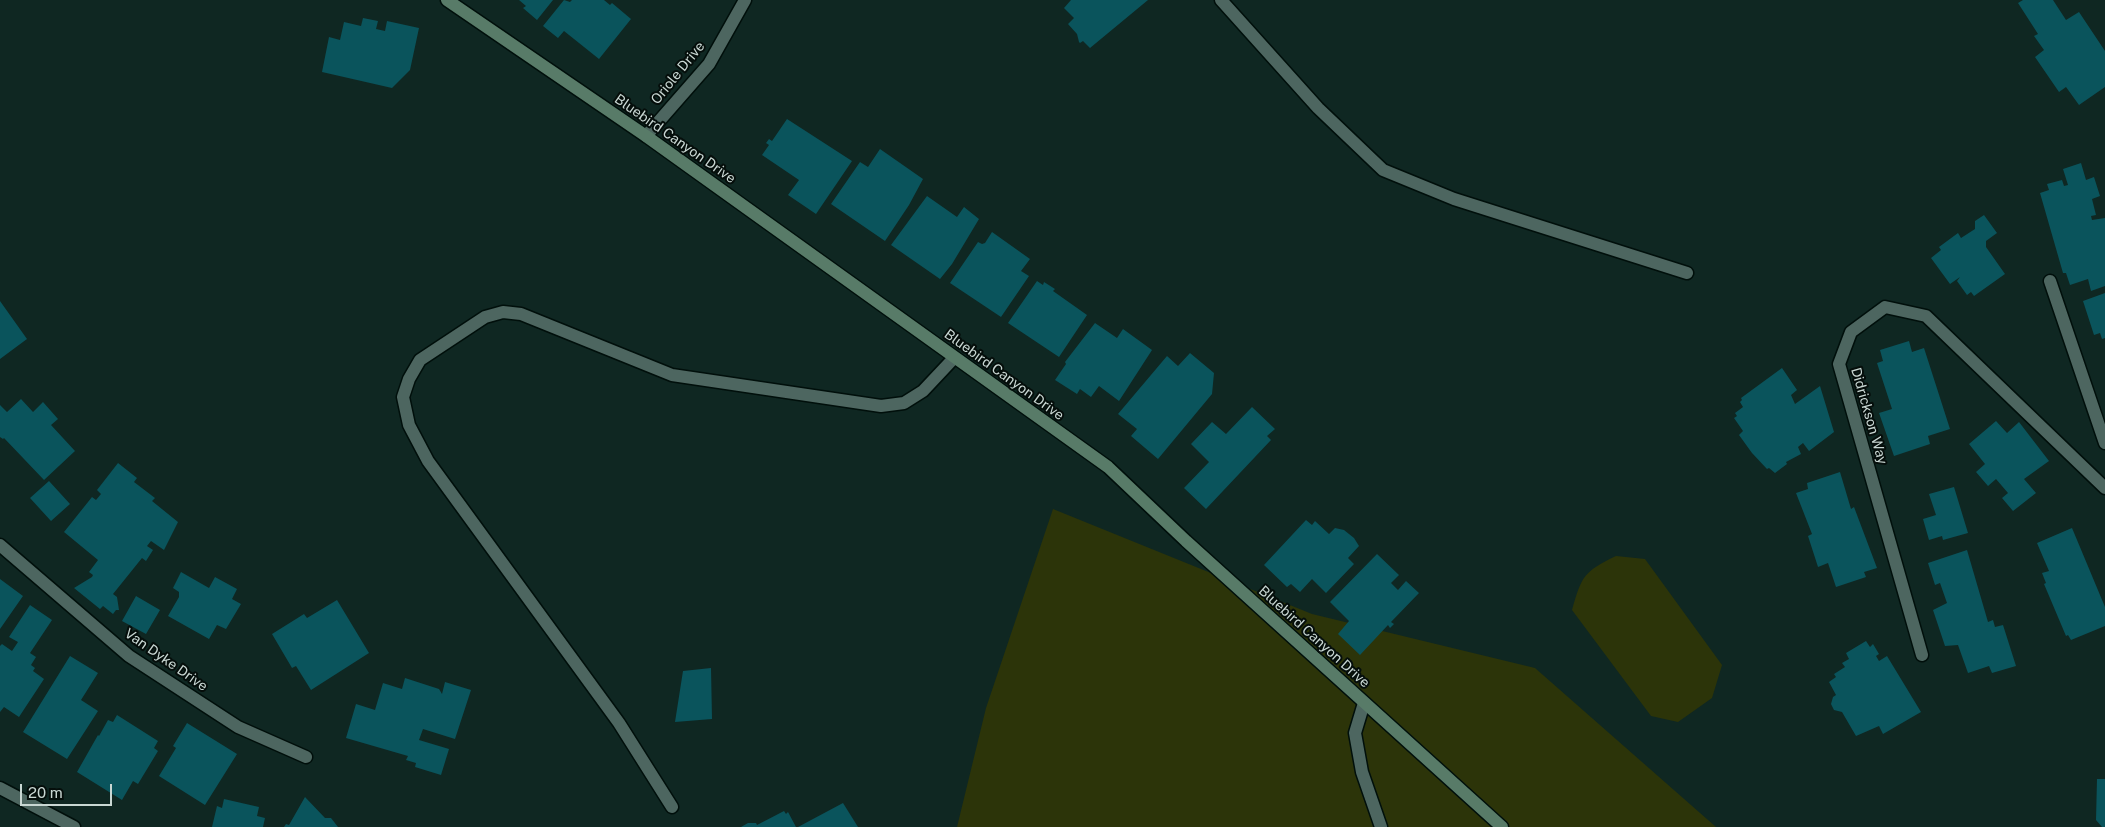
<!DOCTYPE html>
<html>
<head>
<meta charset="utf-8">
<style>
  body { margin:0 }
  #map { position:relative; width:2105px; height:827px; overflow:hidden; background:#0f2722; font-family:"Public Sans",sans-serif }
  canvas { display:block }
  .scale { position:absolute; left:20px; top:784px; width:92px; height:22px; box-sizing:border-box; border:2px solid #c9d7d3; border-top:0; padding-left:6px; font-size:15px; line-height:18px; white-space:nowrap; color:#c9d7d3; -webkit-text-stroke:4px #050e0b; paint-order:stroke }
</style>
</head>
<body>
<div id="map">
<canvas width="2105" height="827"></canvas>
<div class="scale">20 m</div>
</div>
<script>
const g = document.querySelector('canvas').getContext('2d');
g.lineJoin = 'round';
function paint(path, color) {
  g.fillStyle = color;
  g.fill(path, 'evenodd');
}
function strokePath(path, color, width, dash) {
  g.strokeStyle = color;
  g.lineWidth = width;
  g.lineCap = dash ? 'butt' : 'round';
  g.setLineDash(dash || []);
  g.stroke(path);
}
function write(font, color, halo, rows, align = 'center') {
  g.font = font + ' "Public Sans",sans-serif';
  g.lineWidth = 4;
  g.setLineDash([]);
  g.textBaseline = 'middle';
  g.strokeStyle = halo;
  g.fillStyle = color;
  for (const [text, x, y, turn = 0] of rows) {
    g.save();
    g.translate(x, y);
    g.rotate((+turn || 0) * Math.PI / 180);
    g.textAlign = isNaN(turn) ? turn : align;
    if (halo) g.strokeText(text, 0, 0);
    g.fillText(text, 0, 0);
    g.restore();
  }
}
paint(new Path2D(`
  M1053 509 1312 614 1535 668 1716 827H957L986 708Z
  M1616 556 1645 559 1722 665 1712 698 1678 722 1651 716 1572 610C1582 576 1583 572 1616 556Z`), '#2c3409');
paint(new Path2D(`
  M519 0H553L537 20 523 8 526 6Z
  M564 0 570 2 572 0H604L610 5 612 3 631 19 599 59 564 31 558 38 543 26Z
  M1071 0H1148L1090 48 1083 41 1080 43 1079 42 1077 34 1068 24 1074 18 1064 8Z
  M2023 0H2053L2066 20 2079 12 2105 51V87L2079 105 2066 87 2059 92 2035 57 2044 50 2034 36 2038 34 2018 3Z
  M363 18 378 21 376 29 385 31 387 21 419 28 410 70 392 88 322 72 329 37 340 40 344 22 361 26Z
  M787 119 852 161 816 214 788 195 799 180 762 155 769 145 766 143 769 139 772 141Z
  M880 149 923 179 909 205 885 241 831 204 860 162 868 167Z
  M2081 163 2086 180 2094 177 2100 196 2092 199 2096 215 2091 216 2092 220 2105 218V286L2091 291 2088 279 2070 285 2066 273H2063L2040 193 2049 190 2047 184 2062 180 2064 186 2068 185 2063 169Z
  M927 196 957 217 964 207 979 219 952 264 940 279 891 245Z
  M1984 215 1997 233 1986 241V247L2005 274 1974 296 1971 292 1967 295 1957 281 1960 277 1950 284 1931 258 1941 250 1939 247 1958 233 1961 238 1975 229V221Z
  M992 232 1030 259 1021 271 1029 276 1001 317 950 283 978 242 982 244 985 243Z
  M1037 281 1043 285 1044 282 1055 289 1053 291 1087 315 1059 357 1008 323Z
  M2105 293V338L2102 339 2100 333 2094 335 2083 301Z
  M0 301 27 339 0 359Z
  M1095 323 1117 338 1123 329 1152 350 1119 401 1099 386 1091 397 1080 389 1077 394 1055 380 1066 364 1065 362Z
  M1909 341 1912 352 1924 348 1950 429 1928 436 1930 444 1894 456 1879 413 1892 409 1877 363 1883 361 1880 350Z
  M1190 353 1214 373 1212 394 1158 459 1131 436 1137 429 1118 414 1167 356 1178 366Z
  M1782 368 1797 390 1791 395 1795 404 1820 386 1834 432 1809 451 1803 443 1798 447 1801 454 1786 462 1787 464 1775 473 1769 468 1767 469 1752 453 1739 435 1743 431 1734 418 1737 416 1735 413 1743 407 1740 402 1742 400 1741 398Z
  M21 399 33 412 43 402 58 419 51 425 75 451 44 480 4 438 3 439 0 437V405L7 412Z
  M1252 407 1275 429 1267 436 1271 440 1206 509 1184 488 1209 462 1191 444 1212 422 1226 434Z
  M1996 421 2007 433 2019 422 2049 461 2024 479 2036 493 2013 511 2002 498 2008 493 1996 479 1988 486 1976 472 1985 464 1969 444Z
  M118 463 137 478 134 482 155 498 152 501 178 522 164 550 151 541 147 546 153 550 146 561 142 558 113 594 117 597 119 610H116L113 614 103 606 100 609 74 588 92 577 93 575 89 572 98 560 64 532 92 497 96 500 101 494 97 490Z
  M1840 472 1851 509 1854 507 1877 568 1864 572 1866 577 1836 587 1828 563 1818 567 1808 536 1812 534 1796 493 1808 489 1807 483Z
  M49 481 70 504 51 521 30 498Z
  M1954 487 1968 533 1943 540 1942 536 1929 540 1923 519 1936 515 1929 494Z
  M1306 520 1312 525 1315 521 1329 534 1335 528 1344 530 1354 538 1359 546 1348 558 1354 564 1326 593 1312 579 1300 592 1291 584 1287 587 1264 565Z
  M2072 528 2105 607V626L2071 640 2068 635 2066 636 2044 584 2046 583 2042 573 2049 571 2037 543Z
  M1967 550 1988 622 1993 620 1995 627 2003 625 2016 666 1992 673 1989 666 1968 673 1958 645 1945 646 1933 610 1947 603 1940 583 1935 585 1928 563Z
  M1377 554 1399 575 1391 583 1398 590 1406 581 1419 593 1391 622 1394 624 1390 628 1388 625 1360 655 1338 634 1349 621 1330 602Z
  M181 572 209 588 215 577 237 589 232 599 241 604 226 629 217 625 209 639 168 616 179 597V592L173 588Z
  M0 579 23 596 0 629Z
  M136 596 160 610 146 634 122 621Z
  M337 600 369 653 311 690 296 666 292 668 272 634 304 614 307 618Z
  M30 605 52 620 30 653 36 657 31 665 35 668 33 671 44 679 19 717 4 707 0 712V646L2 644 12 651 18 642 9 637Z
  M1866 641 1870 647 1873 644 1879 654 1876 656 1879 661 1887 656 1921 712 1883 734 1879 726 1856 736 1842 712 1834 710 1831 704 1833 697 1836 695 1829 682 1836 677 1834 674 1845 667 1842 663 1849 659 1846 653Z
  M70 656 98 673 81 700 98 711 67 759 23 732Z
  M711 668 712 719 675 722 683 671Z
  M405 678 439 689 442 694 445 682 471 690 455 739 423 729 419 740 449 749 441 775 415 767 416 763 406 760 408 756 346 738 356 704 375 710 383 683 402 689Z
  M117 715 158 741 154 748 158 751 138 784 133 781 122 800 77 772 98 735 99 736 108 720 113 722Z
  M187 723 237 754 205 805 159 776 176 748 173 746Z
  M2097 779H2105V827H2102L2096 820Z
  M305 797 325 818H331L338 827H284L286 824 289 825Z
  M224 799 259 807 257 816 265 818 263 827H212L217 806 222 808Z
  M843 803 858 827H798Z
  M784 811 786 814 788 812 796 827H741L748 823H756L757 825Z`), '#0a545c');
const lane = new Path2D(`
  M1221 0 1318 108 1383 170 1454 199 1687 273
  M1364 703 1355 733 1362 772 1381 827
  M672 807 619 723 428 461 409 425 403 397 409 379 420 360 485 317 503 312 521 314 672 375 881 406 904 403 923 391 954 358`);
const street = new Path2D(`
  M646 136 709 64 745 0
  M2050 281 2105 443
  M0 545 129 656 238 727 306 757
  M1922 655 1839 364 1851 332 1885 307 1926 316 2105 488
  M0 788 74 827`);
const secondary = new Path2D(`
  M447 0 646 136 1108 467 1186 541 1502 827`);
strokePath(lane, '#000f0b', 15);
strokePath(street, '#000f0b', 15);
strokePath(secondary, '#000f0b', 15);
strokePath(lane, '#4d6660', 12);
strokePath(street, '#4d6660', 12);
strokePath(secondary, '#587b68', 12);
write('14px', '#c9d7d3', '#050e0b', [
  ["Oriole Drive",678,73,-51],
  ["Bluebird Canyon Drive",675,139,35],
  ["Bluebird Canyon Drive",1004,375,36],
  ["Didrickson Way",1869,416,74],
  ["Bluebird Canyon Drive",1314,637,42],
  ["Van Dyke Drive",166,660,35]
]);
</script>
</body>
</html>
